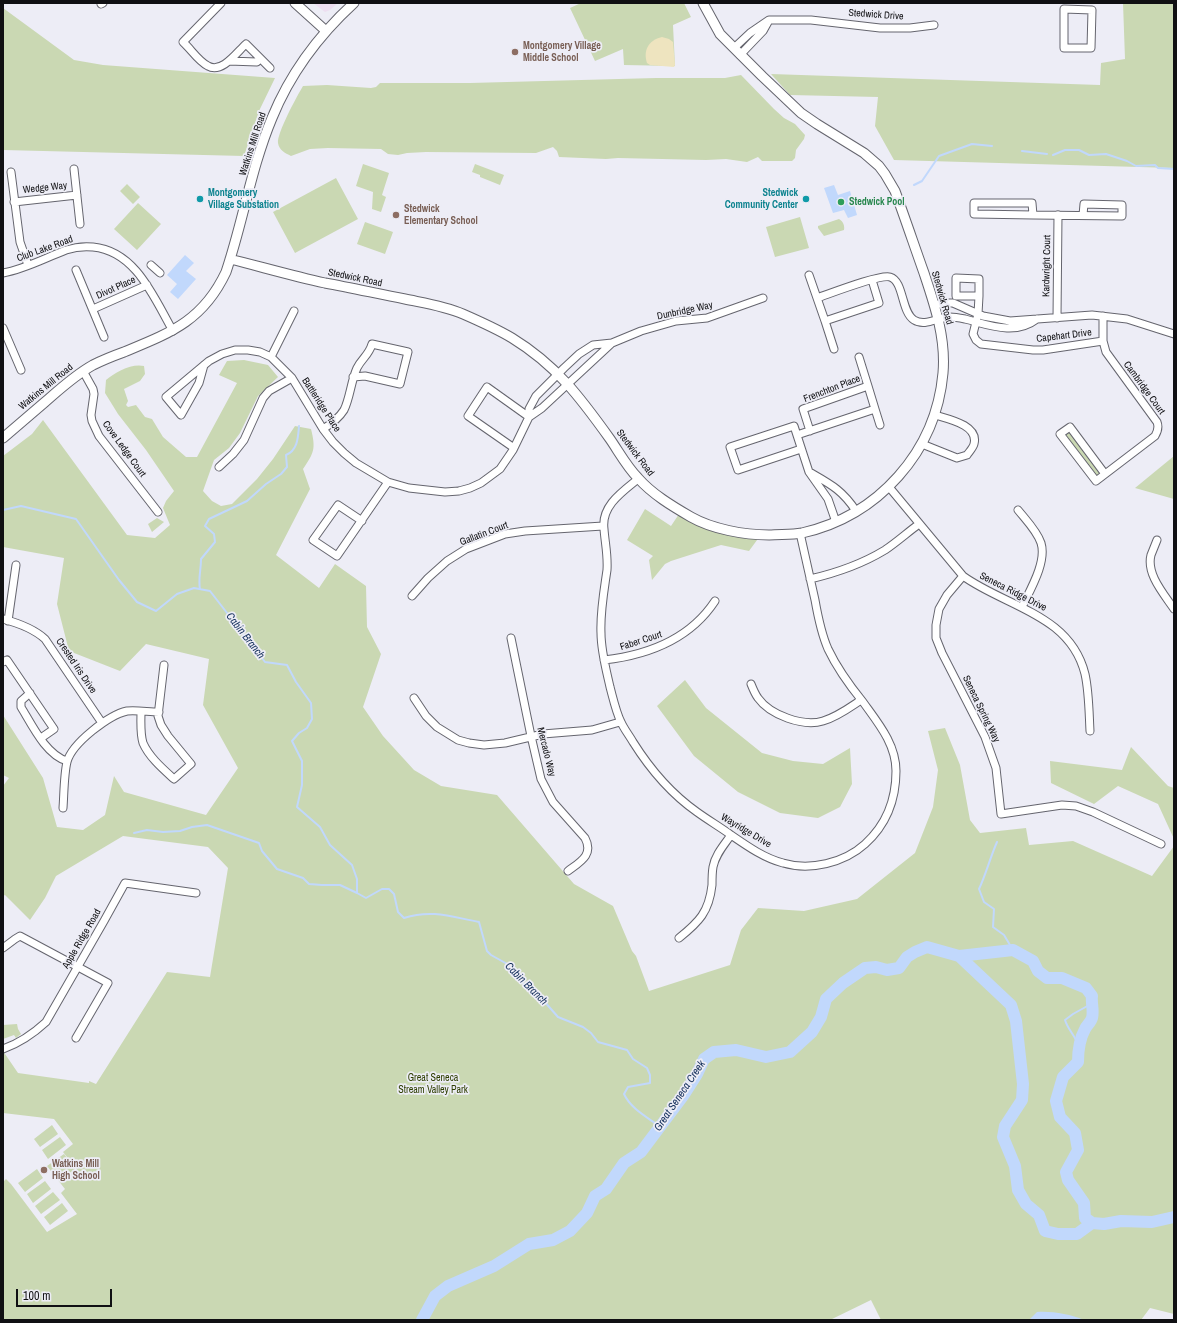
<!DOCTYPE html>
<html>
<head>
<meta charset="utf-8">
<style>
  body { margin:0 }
  #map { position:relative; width:1177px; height:1323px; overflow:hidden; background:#ededf6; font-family:"Archivo Narrow",sans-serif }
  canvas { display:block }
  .frame { position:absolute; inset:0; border:4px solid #101013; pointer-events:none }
  .scale { position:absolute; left:16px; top:1289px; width:96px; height:18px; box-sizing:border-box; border:2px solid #101013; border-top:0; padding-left:5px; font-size:12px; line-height:14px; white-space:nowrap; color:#101013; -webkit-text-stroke:3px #ededf6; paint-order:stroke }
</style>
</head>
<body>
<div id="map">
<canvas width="1177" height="1323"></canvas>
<div class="frame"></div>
<div class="scale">100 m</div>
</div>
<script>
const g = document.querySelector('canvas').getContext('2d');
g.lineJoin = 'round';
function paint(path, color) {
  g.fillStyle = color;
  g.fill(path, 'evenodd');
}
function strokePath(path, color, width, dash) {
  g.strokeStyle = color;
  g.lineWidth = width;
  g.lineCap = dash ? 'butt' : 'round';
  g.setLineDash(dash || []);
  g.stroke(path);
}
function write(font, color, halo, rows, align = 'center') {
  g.font = font + ' "Archivo Narrow",sans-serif';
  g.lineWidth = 3.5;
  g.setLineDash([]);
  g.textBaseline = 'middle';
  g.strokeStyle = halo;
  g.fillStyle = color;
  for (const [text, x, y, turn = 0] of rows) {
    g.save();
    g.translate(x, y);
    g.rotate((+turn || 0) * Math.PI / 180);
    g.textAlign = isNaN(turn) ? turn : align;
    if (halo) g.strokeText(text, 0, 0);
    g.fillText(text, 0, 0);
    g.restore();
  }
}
paint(new Path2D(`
  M313 3H338L330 10 325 12Z`), '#eddef1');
paint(new Path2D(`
  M581 3H684L691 17 673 25 675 66 624 65 623 49 595 61 570 8Z
  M1123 3H1174V168L894 160 875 126 878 97 790 95 771 74 1100 85 1101 63 1125 59Z
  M3 8 74 60 103 65 275 78 259 111 244 156 3 150Z
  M741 75 774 109 784 118 795 124 805 135 804 139 796 150 795 158 792 161H762L758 157 747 162 726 159 706 160 618 158 606 159 559 157 557 151 553 147 536 153 426 152 407 153 398 155 388 154 381 149 328 148 310 149 291 156C285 153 279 150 278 143 277 133 297 96 303 86L327 85 371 88 376 87 380 83H470L656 78H725Z
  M363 164 389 173 382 195 386 197 381 212 372 209 373 192 356 186Z
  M475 164 504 175 500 185 480 177V175L472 172Z
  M336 178 358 219 295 253 273 212Z
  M127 184 140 197 133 204 120 191Z
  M138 203 161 224 137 250 114 229Z
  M800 217 809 248 775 257 766 227Z
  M839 219C843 221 845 226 844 230L824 236 818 228V226Z
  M365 222 393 232 385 254 357 244Z
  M244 360 268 365 278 377 258 396 240 433 229 448 214 460 203 491 212 501 221 506 232 504 257 479 273 459 295 426 311 429C316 449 314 453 303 469L310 489 276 555 319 588 335 564 366 586 367 627 381 654 363 707 383 736 414 770 441 786 497 795 574 884 613 906 632 951 636 956 649 991 730 965 741 930 758 908 804 911 857 899 915 853 933 807 938 770 928 731 945 728 960 765 970 820 980 833 1026 828 1029 845 1073 841 1152 876 1174 846V1314L1150 1308 1141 1320H881L871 1300 830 1320H3V1182L6 1179 11 1184 47 1232 77 1214 61 1193 65 1189 47 1166 64 1154 75 1169 63 1179 75 1170 81 1177 82 1176 63 1152 73 1144 54 1119 3 1113V1051L18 1073 89 1083V1081L96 1084 167 972 210 977 228 868 208 847 123 836 56 876 45 898 30 920 5 895 3 896V786L9 778 3 775V715L43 778 57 827 83 830 105 815 114 776 124 792 206 815 238 768 203 705 209 659 146 644 120 671 69 651 57 604 64 558 3 547V456L32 434 43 420 127 535 155 538 170 525 163 508 166 501 174 491 146 450 118 414 105 393 106 380C115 372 132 363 144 366L145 374 140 381 124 389 128 401 126 405 128 407 136 405 145 417 152 419 163 437 186 457H197L237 383 219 375 227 361Z
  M1068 432 1070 433 1100 472V474L1098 476 1095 474 1066 436V434Z
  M1174 456V499L1135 488Z
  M645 509 671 526 681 511 698 520 760 536 749 551 721 545 671 561 665 564 652 580 649 560 653 556 627 540Z
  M157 518 164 522 152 532 148 524Z
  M685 680 706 708 762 753 793 761 823 764 850 748 852 784 840 807 818 818 780 813 738 792 694 756 657 706Z
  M1131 747 1168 786 1174 788V839L1158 804 1118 786 1094 804 1051 783 1050 761 1122 770Z
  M17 1024 18 1029 21 1034 16 1038 14 1035 3 1039V1025Z
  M52 1125 58 1134 40 1147 34 1139Z
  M60 1137 66 1145 48 1159 42 1150Z
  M37 1169 43 1178 25 1192 18 1183Z
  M45 1181 51 1189 33 1203 27 1194Z
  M53 1192 60 1200 41 1214 35 1206Z
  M62 1203 68 1211 50 1225 44 1217Z`), '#cad8b3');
paint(new Path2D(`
  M662 37 669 39 673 42 675 65 674 67 650 65 647 63C643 51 648 40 662 37Z`), '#eee4bf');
paint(new Path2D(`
  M834 185 838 195 850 191 857 215 848 218 844 210 833 213 824 188Z
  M185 255 194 263 186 271 196 279 178 299 170 292 177 284 167 275Z
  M1037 1312C1052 1311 1070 1314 1084 1320H1029Z`), '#c1d8fc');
strokePath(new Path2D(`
  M1022 151 1047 154
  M1053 155 1065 150H1079L1089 155 1106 154 1127 161 1136 166 1155 165 1158 168 1174 169
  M914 185 922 181 939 156 972 144 992 146
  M3 510 21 506 76 519 119 580 137 602 156 611 177 594 194 588 210 591 265 662 287 665 296 682 311 703 312 719 307 728 299 733 292 741 302 761V785L297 807 320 827 330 845 352 865 357 879V893L366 898 382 889H389L394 894 398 912 404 918C432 909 452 917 479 922L487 951 491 955 509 965 524 984 536 992 558 1017 583 1027 591 1033 598 1042 627 1050 633 1059 647 1068 650 1075V1083L628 1087 624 1094C631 1109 647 1117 659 1126
  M200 589C198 579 201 570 201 559L215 542 214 534 205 526 209 519 247 501 266 484 281 474 287 467 286 455C298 450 298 437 299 426
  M134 833 147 830 163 832 180 831 192 827 207 825 259 843 262 851 277 869 303 878 309 884 322 885H340L357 893
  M997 842C990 858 986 874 979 889L984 902 994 909 993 927 1004 935 1013 950
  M1078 1045C1075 1035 1068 1030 1065 1020L1073 1014 1091 1004`), '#c1d8fc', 2);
strokePath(new Path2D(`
  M959 956 1011 1005 1016 1021 1023 1084 1022 1100 1005 1126 1003 1137 1015 1166 1018 1190 1026 1204 1039 1215 1045 1231 1058 1234H1077L1092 1223
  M422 1320 435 1296 448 1286 494 1266 529 1244 553 1240 570 1231 587 1213 595 1196 606 1189 624 1163 641 1152 683 1096 697 1074 704 1059 714 1052 736 1050 766 1057 790 1052 812 1032 821 1017 826 999 843 983 865 968 876 967 887 970 899 968 907 957 915 952 927 947 959 956 1013 950 1033 961 1038 971 1047 978H1062L1086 988 1092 996C1091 1003 1094 1011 1092 1018 1091 1022 1087 1025 1085 1029 1079 1040 1078 1050 1078 1062L1063 1077 1056 1101 1060 1117 1075 1133 1078 1150 1066 1172 1068 1180 1084 1203 1085 1218 1092 1223 1104 1224 1121 1221 1152 1222 1174 1217`), '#c1d8fc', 12);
const minor = new Path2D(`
  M221 3 183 42C191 49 198 61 208 66 222 74 237 52 246 44L270 68
  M101 4 103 3
  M1064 9 1092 10 1091 48H1064Z
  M734 48 750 33 769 20H811L880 28H910L934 25
  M740 55 763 31 768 22
  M229 61 257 62 260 58
  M74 169 80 224
  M11 172 20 242 28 265
  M14 202 77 195
  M1033 215 1032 203H974V214L1033 215 1122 216V205L1084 204 1083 215
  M151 265 160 273
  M76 270 104 337
  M3 273C25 269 45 258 66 250 75 247 83 246 93 247 136 251 154 298 173 331
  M809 275 817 298
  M872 280 879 303 825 321 817 298C829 294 880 274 890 277 904 281 901 312 914 320 925 327 938 317 950 317 954 317 960 318 965 319 989 325 1015 336 1037 319
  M979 296V279L956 278V296H979L978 314 973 334 976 340 981 344 1033 350H1043L1103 341
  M934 305 945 303H953L983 316 1010 321 1092 315 1127 319 1174 334
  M93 309 147 285
  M1103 316V341L1106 352 1157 422C1159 427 1158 431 1155 436L1096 481 1060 434 1070 427 1105 474
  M1057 318 1058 215
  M825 321 834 349
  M3 328 21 370
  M271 357 294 311
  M859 357 868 386
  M204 365 199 383 181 415 166 397 209 361 222 354 235 350H248L260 352 271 357 292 378 323 429 333 442 344 453 356 463 388 482 409 488 445 492 459 491 470 488 481 483 500 469 513 450 529 417V409L536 396 564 368 579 354 593 345 612 343 641 331 676 321 707 318 763 298
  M83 371 93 389 94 394 91 415 92 421 99 436 158 512
  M875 409 880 425
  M529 417 542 408 612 343
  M323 429C331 424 339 418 344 410 350 398 351 381 357 368 362 358 369 355 372 344L408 352 400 384 365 376 353 377
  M797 435 875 409 868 386 803 409 810 431
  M922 444 957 458 967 455C969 452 973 448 974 444 979 425 948 419 935 415
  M514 448 468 416 487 387 529 417
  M801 449 738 470 730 447 794 426 809 472 828 499 836 522
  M219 467 233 454 244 440 263 398 269 391 292 378
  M811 473C832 485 843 491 856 511
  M638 479C622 492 601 506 604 529 605 543 608 555 607 570 604 591 600 612 601 633 601 651 606 669 610 687 613 698 616 712 621 722 624 729 629 735 633 742 650 769 670 793 697 812 708 820 720 827 731 835 747 846 764 858 783 863 810 871 844 863 865 844 886 825 896 799 896 771 896 744 878 723 863 702 850 686 837 668 828 649 821 633 818 617 815 600 810 578 805 556 800 533
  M889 487 963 576C1006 607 1070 614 1085 674 1089 692 1089 712 1090 731
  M1018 510C1026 520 1037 531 1041 543 1047 562 1030 590 1022 607
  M362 521 338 505 313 540 337 556 388 482
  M1157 540C1155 545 1153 550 1151 555 1146 574 1164 594 1174 609
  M963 576 947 595 939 609 936 625V638L942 653 985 737 996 768 1001 814 1062 805 1076 806 1093 812 1161 844
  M810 579C836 573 862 564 885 550 897 542 908 532 919 524
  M412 596 428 578 447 561 466 549 505 534 525 531 603 526
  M3 619C18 623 33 628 45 639L102 723
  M8 621 16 565
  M511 638 531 736 541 779 553 802 585 838C594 855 580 862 568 871
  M604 660C648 655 690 639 715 601
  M3 662 7 660 54 729 41 738
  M751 684C753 689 755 694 758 698 770 715 803 727 823 721 837 717 849 708 861 700
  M30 693 21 701V707C32 725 46 755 67 761
  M414 698 426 716 437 727 458 740 469 743 484 745 505 743 543 734 592 730 620 722
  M141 712C141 721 140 733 143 743 149 757 163 769 174 779L191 764 168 736 161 725 158 716 164 665
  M63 808C64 794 64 774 67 762 72 743 109 715 127 711 137 710 149 712 159 712
  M679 938C699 922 709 912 712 885 712 879 712 873 713 867 715 855 724 845 731 835
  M3 948 15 939 20 936 108 983 76 1038
  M3 1049C20 1043 33 1034 46 1022L104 921 125 883 196 893`);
const tertiary = new Path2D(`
  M295 3 326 31
  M230 259C262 267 293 276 325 283 352 288 379 294 405 299 424 303 445 306 463 314 479 321 497 329 512 338 556 365 580 397 610 439 619 452 627 467 638 478 652 494 672 506 691 517 712 529 744 535 769 535 780 534 791 535 802 533 878 516 936 452 943 373 946 338 935 306 924 273 914 245 905 218 895 191L885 174 879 166 864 153 817 124 801 113 762 76 720 34 703 3
  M3 438C17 426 31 414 45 402 60 389 75 375 93 365 103 360 113 356 124 352 170 333 203 321 226 272 243 222 251 168 272 118 290 74 319 35 354 3`);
strokePath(minor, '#65656e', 9);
strokePath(tertiary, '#65656e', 11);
strokePath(minor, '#fff', 7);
strokePath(tertiary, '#fff', 9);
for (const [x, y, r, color] of [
  [515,52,4,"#8d6e63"],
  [200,199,4,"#0f9aa8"],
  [806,199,4,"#0f9aa8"],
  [841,202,4,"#2e9e5b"],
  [396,215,4,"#8d6e63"],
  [44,1170,4,"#8d6e63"]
]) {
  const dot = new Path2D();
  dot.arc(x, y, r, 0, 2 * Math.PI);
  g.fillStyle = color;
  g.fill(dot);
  strokePath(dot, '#ededf6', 1.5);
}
write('10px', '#101013', '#ededf6', [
  ["Stedwick Drive",876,15,4],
  ["Watkins Mill Road",253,144,-72],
  ["Wedge Way",45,188,-6],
  ["Club Lake Road",45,249,-20],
  ["Kardwright Court",1047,266,-89],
  ["Stedwick Road",355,278,12],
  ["Divot Place",116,288,-24],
  ["Stedwick Road",942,298,74],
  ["Dunbridge Way",685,311,-12],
  ["Capehart Drive",1064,336,-7],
  ["Watkins Mill Road",46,387,-39],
  ["Cambridge Court",1144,388,54],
  ["Frenchton Place",832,389,-21],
  ["Battleridge Place",321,405,57],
  ["Cove Ledge Court",124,449,54],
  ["Stedwick Road",635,453,53],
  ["Gallatin Court",484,534,-21],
  ["Seneca Ridge Drive",1013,592,27],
  ["Faber Court",641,641,-18],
  ["Crested Iris Drive",76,666,56],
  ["Seneca Spring Way",981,709,64],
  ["Mercado Way",546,752,76],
  ["Wayridge Drive",746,831,31],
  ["Apple Ridge Road",82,939,-60]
]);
write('bold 10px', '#785e54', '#ededf6', [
  ["Montgomery Village",523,46],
  ["Middle School",523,58],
  ["Stedwick",404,209],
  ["Elementary School",404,221],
  ["Watkins Mill",52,1164],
  ["High School",52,1176]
], 'left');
write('bold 10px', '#0d838f', '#ededf6', [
  ["Montgomery",208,193],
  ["Village Substation",208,205],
  ["Stedwick",798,193,"right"],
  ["Community Center",798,205,"right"]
], 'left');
write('bold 10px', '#27864d', '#ededf6', [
  ["Stedwick Pool",849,202]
], 'left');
write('10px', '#2e3e00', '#ededf6', [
  ["Great Seneca",433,1078],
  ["Stream Valley Park",433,1090]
]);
write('italic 11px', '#15305c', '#ededf6', [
  ["Cabin Branch",245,636,52],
  ["Cabin Branch",526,984,45],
  ["Great Seneca Creek",680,1096,-56]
]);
</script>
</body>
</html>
